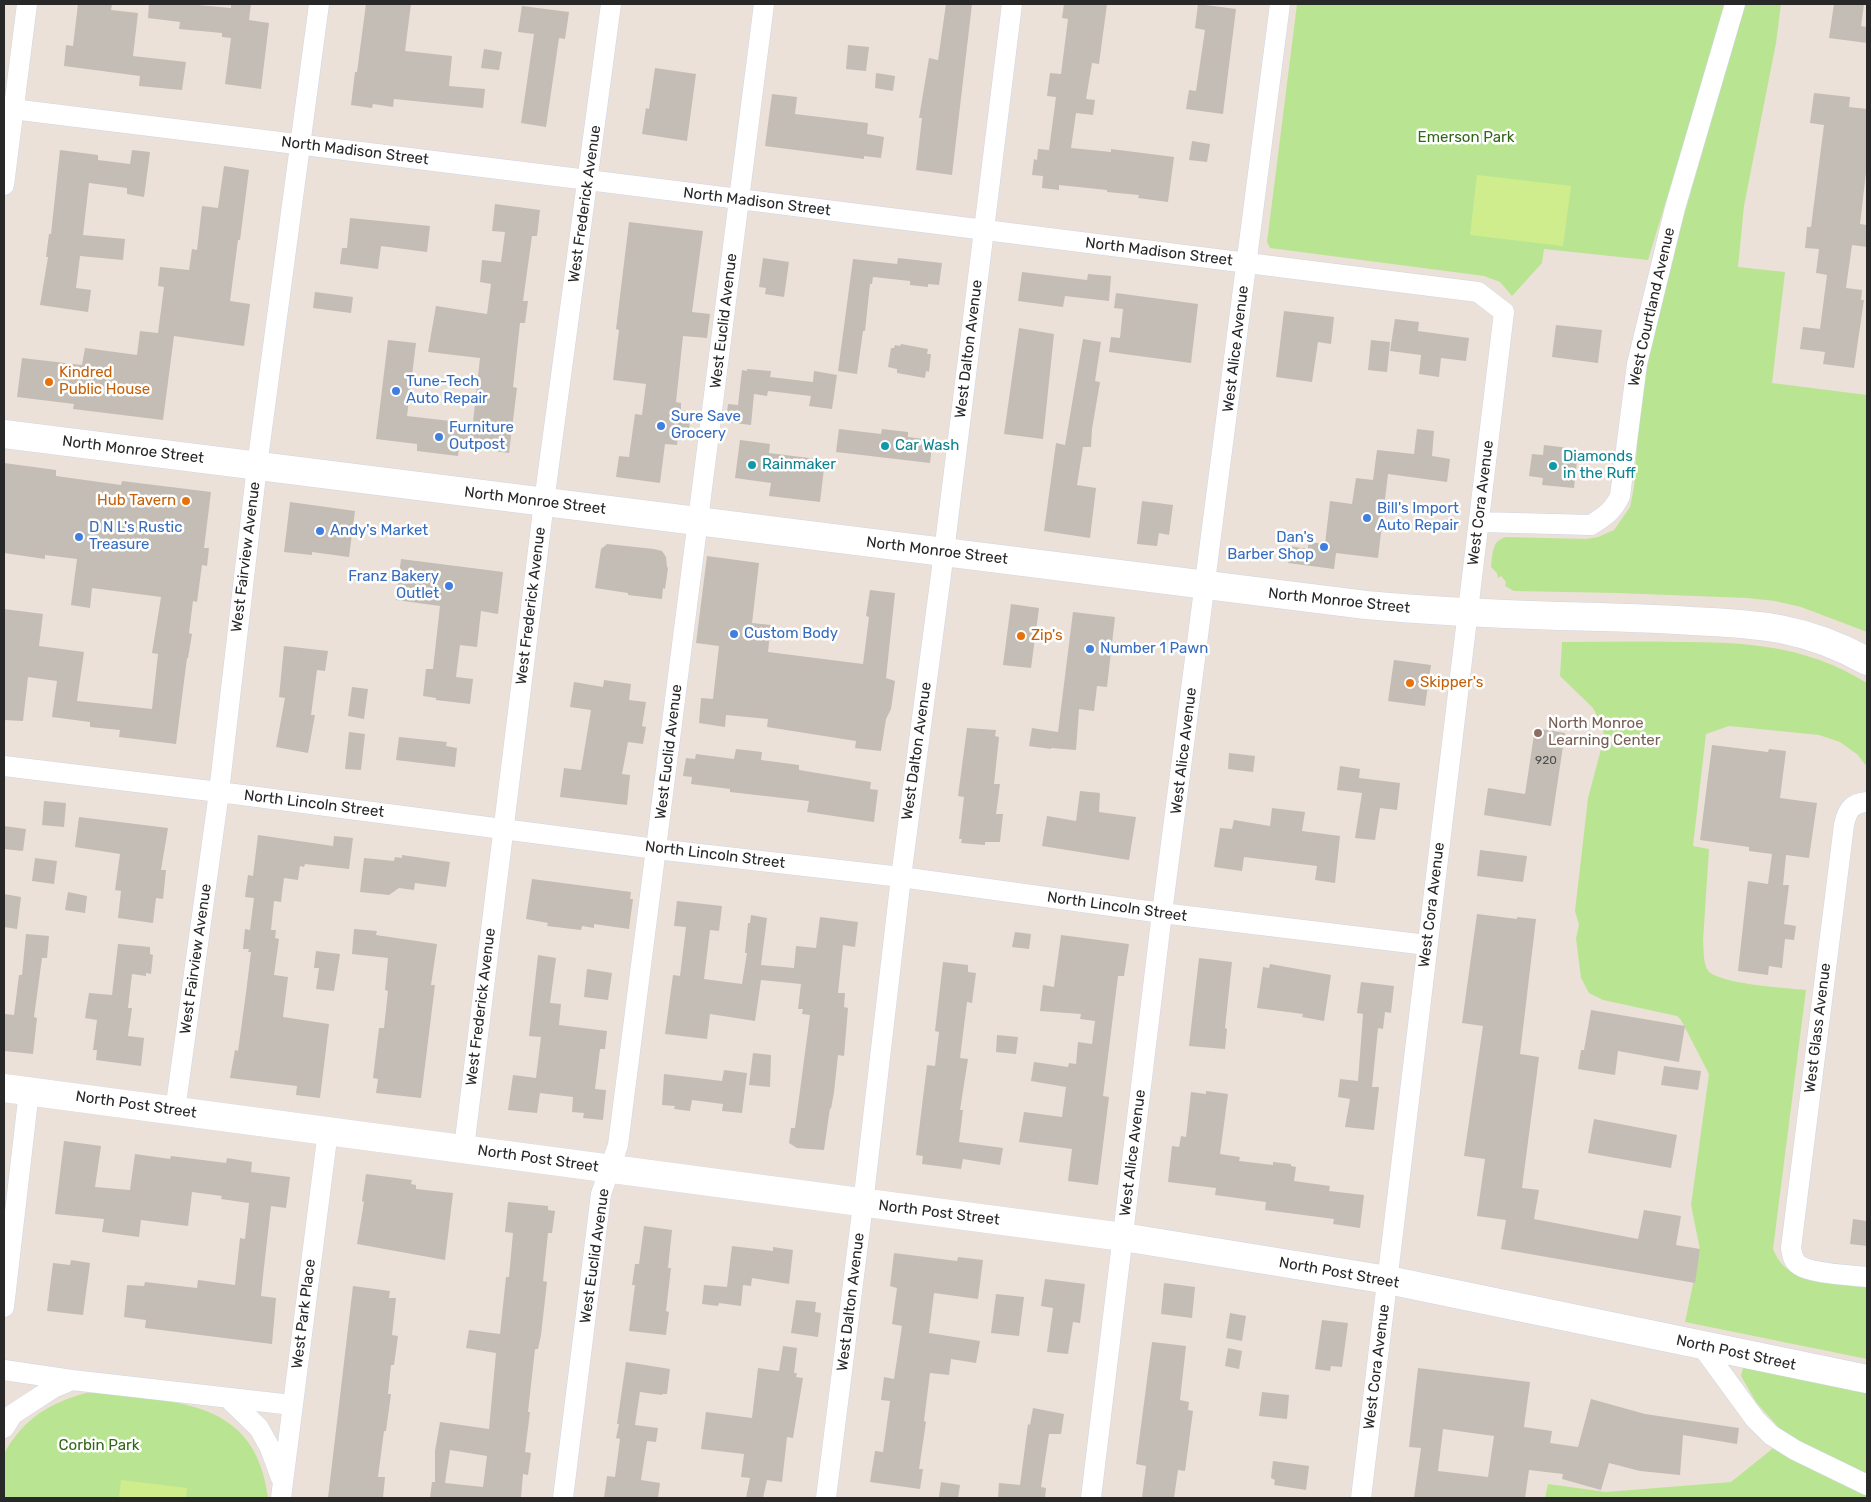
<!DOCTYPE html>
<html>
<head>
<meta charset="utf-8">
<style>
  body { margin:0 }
  #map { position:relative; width:1871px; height:1502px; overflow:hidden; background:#ece1d9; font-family:Rubik,sans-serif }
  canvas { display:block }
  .frame { position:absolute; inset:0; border:5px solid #282828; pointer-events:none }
</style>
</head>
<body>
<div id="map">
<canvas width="1871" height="1502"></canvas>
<div class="frame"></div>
</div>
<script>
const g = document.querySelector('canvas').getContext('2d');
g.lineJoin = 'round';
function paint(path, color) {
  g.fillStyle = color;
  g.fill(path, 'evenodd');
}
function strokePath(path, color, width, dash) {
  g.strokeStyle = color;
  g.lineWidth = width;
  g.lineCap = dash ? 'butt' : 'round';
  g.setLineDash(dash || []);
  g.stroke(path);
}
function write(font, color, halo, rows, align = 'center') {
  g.font = font + ' Rubik,sans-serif';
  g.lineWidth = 5;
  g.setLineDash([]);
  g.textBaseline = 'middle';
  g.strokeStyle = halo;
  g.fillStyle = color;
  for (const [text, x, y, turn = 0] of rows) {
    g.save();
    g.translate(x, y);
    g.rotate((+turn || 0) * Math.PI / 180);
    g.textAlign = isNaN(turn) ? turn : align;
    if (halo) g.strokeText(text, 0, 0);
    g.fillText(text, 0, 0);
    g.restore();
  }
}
paint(new Path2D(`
  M1297 4H1726L1648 260 1544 249 1542 263 1512 296 1500 282 1484 276 1270 248 1267 242Z
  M1745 4H1781L1776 43 1744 206 1738 267 1785 272 1772 383 1867 395V632L1801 607 1775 601 1747 598 1617 593 1514 591 1505 586 1506 582 1501 576 1498 578 1497 573 1491 567C1493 554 1491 541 1506 537L1586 539 1598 537 1614 530 1630 507 1634 487 1639 416 1648 361 1665 281Z
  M1562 642C1600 642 1638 641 1676 642 1747 642 1805 645 1867 683V767L1858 755 1840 742 1819 735 1729 726 1706 734 1693 846 1709 849 1703 941C1704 950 1703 961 1707 969 1714 984 1787 988 1806 990L1773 1249C1779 1264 1787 1270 1801 1278L1805 1274 1867 1282V1359L1685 1322 1700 1250 1691 1205 1709 1074 1681 1020 1677 1016 1603 1000 1589 993 1581 978 1576 938 1579 925 1575 911 1588 798 1604 738 1603 727 1593 708 1560 676Z
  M1757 1366 1867 1389V1498H1545L1548 1484 1606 1492 1731 1482 1777 1445 1781 1430 1756 1402 1741 1376 1743 1368Z
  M86 1393H98C177 1402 256 1399 268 1498H4C4 1486 1 1466 4 1455 6 1449 10 1443 14 1438 32 1414 56 1401 86 1393Z`), '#b9e592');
paint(new Path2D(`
  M1477 175 1571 186 1563 246 1470 235Z
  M121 1480 187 1488 186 1498H119Z`), '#d0ed8d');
paint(new Path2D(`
  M78 4H112L111 10 138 13 133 56 186 62 182 90 139 86 140 76 64 66 66 45 73 46Z
  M149 4H186L231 8V4H251L249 20 269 23 261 89 225 84 231 38 222 37V33L179 29 180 22 148 18Z
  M366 4H411L405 51 452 56 449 86 485 89 483 108 394 99 393 107 373 104 372 108 351 105 355 72H357Z
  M946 4H972L952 175 916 170 922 118H919L929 58 938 60Z
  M1064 4H1107L1099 64 1092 63 1086 99 1095 100 1093 115 1076 113 1071 148 1111 152V149L1174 157 1168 202 1138 198 1139 195 1107 192V190L1059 185V190L1042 188 1043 176 1032 175 1034 159 1037 160 1038 149 1049 150 1056 97 1047 96 1050 73 1061 74 1068 19 1062 18Z
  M1198 4 1236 9 1223 114 1186 109 1189 90 1196 91 1205 30 1195 28Z
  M1834 4H1864L1861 26 1867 27V43L1829 38Z
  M522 6 569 12 565 39 559 38 546 127 521 123 534 34 518 32Z
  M848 45 869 47 866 71 846 69Z
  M484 49 502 52 499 70 481 68Z
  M655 68 696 74 687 141 642 134 646 108 649 109Z
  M876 73 895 76 893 91 875 88Z
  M1814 93 1850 97 1849 107 1867 109V164L1860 224 1867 225V247L1852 245 1846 288 1862 290 1861 300H1864L1854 368 1823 364 1825 352 1800 349 1803 327 1820 329 1827 275 1816 273 1819 249 1805 248 1807 227H1811L1824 125 1810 123Z
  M772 94 797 97 795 114 868 123 867 134 884 137 881 158 864 156V159L765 146Z
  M1192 141 1210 144 1207 162 1189 160Z
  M60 150 98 155V160L130 164 132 150 150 152 144 197 127 194V188L89 183 83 235 125 239 123 260 80 256 76 288 91 290 88 312 40 305 48 257H46L49 234H51Z
  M224 166 249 170 240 240H238L230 301 250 304 244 346 174 336 163 420 73 409 74 404 17 397 22 358 82 365 85 348 137 355 140 331 158 333 164 287 158 286 160 267 189 270 192 249 197 250 202 206 218 208Z
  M495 204 540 210 537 236H532L523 301H528L525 323H520L513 387 517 388 509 453 459 447 458 456 417 451V444L376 439 388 340 416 343 407 416 468 423V421L473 422 480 358 428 352 436 306 487 314 491 284 480 282 482 260 501 262 505 232 492 231Z
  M350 218 430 226 427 252 381 246 378 269 340 264 342 248H347Z
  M629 222 703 231 692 312 710 314 707 338 683 336 676 402 681 403V410L691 412 688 438 678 436 677 445 665 444 660 483 616 477 619 456 629 457 635 414 642 415 646 384 613 380 619 330 616 329Z
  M763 258 789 262 784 297 765 294 766 288 759 287Z
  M898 258 942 263 939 285 928 284V287L910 285V281L873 277 872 284H870L865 331H863L857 374 838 371 853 259 897 264Z
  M1022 272 1087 280 1088 274 1111 276 1109 301 1065 296 1063 307 1018 301Z
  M315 292 353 297 351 313 313 308Z
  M1116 293 1198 304 1191 363 1109 352 1111 337 1120 338 1123 309 1114 308Z
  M1284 311 1334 317 1331 344 1318 342 1312 382 1276 377Z
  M1395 319 1419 322 1418 331 1469 338 1466 361 1441 358 1439 377 1419 374 1421 355 1390 351Z
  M1556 325 1602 330 1598 363 1552 357Z
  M1019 328 1054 334 1043 439 1004 434Z
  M1083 339 1101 342 1095 381 1100 382 1092 429 1091 447H1083L1077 485 1096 488 1090 538 1044 531 1056 443 1065 445Z
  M1371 340 1390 342 1387 372 1368 370Z
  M901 344 928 349 927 354H931L929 372 926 371 925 378 897 373V369L888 367 891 348H894L895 345 900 346Z
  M747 369 771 371 770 377 813 382 814 371 837 375 832 409 809 406 811 396 768 391 767 396 754 394 751 425 726 422 728 404 738 405 742 370 747 371Z
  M839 429 881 434 882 429 908 432V437L933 440 930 463 836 452Z
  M1417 429 1434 431 1432 456 1450 459 1447 482 1388 474 1378 558 1336 553 1334 569 1288 563 1290 546 1308 549V542L1325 544 1330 501 1352 504 1356 478 1373 480 1377 450 1414 454Z
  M740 440 770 444 769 453 825 460 820 502 769 496 771 483 735 478Z
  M1544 445 1569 448V451L1578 452 1574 488 1542 485 1543 478 1529 476 1532 454 1543 455Z
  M4 463 56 470V476L121 485 122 481 211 492 204 548H209L207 566 202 565 197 602 193 601 189 633 192 634 188 658H187L176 744 119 737 120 730 90 727V722L52 717 57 681 28 677 23 721 4 720V609L43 614 39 646 84 652 77 701 152 709 158 654 152 653 161 597 92 588 90 608 71 605 77 559 45 555V559L4 553Z
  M1142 501 1173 505 1169 535 1159 533 1157 546 1137 544Z
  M290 502 355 511 349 557 312 552V555L284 552Z
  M607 544 654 549 662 551 666 557 667 567 668 568 665 589 663 588 662 599 628 595V593L595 588 601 549Z
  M707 556 759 563 752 623 771 625 768 652 863 664 869 617 866 616 870 590 895 593 886 678 895 681 891 709 886 719 881 751 855 748 856 741 767 727 768 719 726 715 725 727 699 723 701 698 713 699 719 646 696 643Z
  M401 559 503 572 498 614 481 611 477 647 460 645 456 677 473 679 470 704 436 700V698L423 696 426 669H433L440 606 396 600Z
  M1011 604 1039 608 1031 668 1003 665Z
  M1073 612 1115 617 1107 687 1097 686 1094 711 1079 709 1076 750 1051 748V749L1029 746 1032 728 1058 732Z
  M284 646 328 651 325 671 317 670 311 715H315L308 753 276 747 285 698 279 697Z
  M1394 660 1431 665 1425 706 1388 701Z
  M604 680 631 684 629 700 646 702 642 726 646 727 643 744 628 742 622 774 630 775 627 805 560 797 564 768 581 770 591 710 570 707 574 682 603 687Z
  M352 687 368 689 364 719 348 716Z
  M967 728 996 730 995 736 999 737 994 784H1000L996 814H1003L1000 842H985V845L961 843 962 839H959L964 797 958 796Z
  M1535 728 1565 733 1551 826 1484 815 1488 788 1525 794Z
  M349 732 365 734 361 770 345 769Z
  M399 737 447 742 446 746 457 748 455 767 396 760Z
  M1712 745 1768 752 1769 749 1786 751 1780 798 1817 803 1809 858 1786 855 1783 885H1789L1784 924 1796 926 1794 940 1785 939 1782 968 1769 966 1768 975 1738 971 1748 881 1768 884 1772 854 1749 851V847L1700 840Z
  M736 749 762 752 761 760 799 765V770L871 782 870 789 878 790 874 822 807 812 809 801 730 792V789L691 784 692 777 683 776 686 758 695 759 696 754 734 759Z
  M1229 753 1255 756 1253 772 1228 769Z
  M1340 766 1360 769 1359 778 1400 783 1397 810 1380 808 1375 840 1355 838 1362 793 1337 790Z
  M1080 791 1100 793 1099 812 1136 817 1129 860 1042 846 1047 816 1076 821Z
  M44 801 66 803 64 827 42 825Z
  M1272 808 1305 812 1302 831 1340 836 1335 883 1315 880 1317 866 1244 857 1242 871 1214 867 1220 828 1232 829 1234 820 1270 826Z
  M79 817 168 828 161 870H166L163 899 156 898 153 923 118 918 121 891 115 890 120 854 75 847Z
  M4 826 26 829 23 851 4 849Z
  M258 835 333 846 334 836 353 838 349 869 305 864 304 867 300 866 298 880 284 878 281 902 274 901 271 930H276L275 938 279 939 274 975 288 977 283 1017 329 1024 320 1098 296 1095 297 1086 230 1078 235 1050 238 1051 246 993 251 952H248L249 949H243L245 929 250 930 254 898 245 897 248 875 253 876Z
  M1480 850 1527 856 1523 882 1477 876Z
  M402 855 450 862 446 887 415 883 414 890 399 888 389 895 360 892 364 858 394 861 395 857 402 858Z
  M35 858 57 861 54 884 32 881Z
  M532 879 631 892 630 899H633L629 929 594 924V928L582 926 581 930 547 926 548 923 526 919Z
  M68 892 87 896 85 913 65 910Z
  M4 894 21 897 17 929 4 927Z
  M677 901 722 906 719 931 710 930 704 979 742 984 747 953H745L748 923H750L751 915 767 918 761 965 794 968 796 946 816 948 820 917 858 922 855 947 843 945 838 993H845L844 1007 848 1008 844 1056 838 1055 834 1092 831 1109 830 1108 824 1150 797 1148 789 1143 791 1128H795L810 1015 802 1014 803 1009H798L801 984 761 980 755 1021 710 1014 707 1039 665 1034 673 975 680 976 686 927 674 926Z
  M1477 914 1517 919V917L1536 919 1520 1054 1539 1057 1522 1188 1539 1190 1534 1219 1638 1239 1644 1210 1681 1216 1676 1245 1700 1249 1695 1283 1501 1249 1506 1220 1477 1216 1485 1159 1464 1156 1483 1026 1462 1023Z
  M354 929 377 931 376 935 437 944 431 985H435L421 1098 376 1093 378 1079 373 1078 379 1028H384L388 991 385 990 388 958 352 954Z
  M1015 932 1031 934 1029 949 1012 947Z
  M26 934 49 936 47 958H42L34 1017 37 1018 33 1054 4 1051 5 1014 14 1015 19 975H22Z
  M1061 935 1129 944 1124 976H1118L1103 1096 1109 1097 1098 1185 1068 1181 1072 1149 1019 1142 1024 1112 1062 1117 1066 1087 1031 1081 1034 1062 1068 1067 1069 1063 1076 1064 1078 1042 1092 1044 1095 1021 1080 1019 1081 1014 1040 1011 1043 985 1054 987Z
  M118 944 150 947V954L153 955 151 974 146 973V976L132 974 128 1008H132L128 1036 144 1038 141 1066 96 1060 97 1050H93L97 1020 85 1018 89 993 112 995Z
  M316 951 340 954 334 991 316 989 319 968H314Z
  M538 955 556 958 550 1003 561 1004 559 1025 607 1031 605 1049H600L595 1089 606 1090 603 1120 583 1118 584 1113 572 1112 573 1097 540 1093 537 1113 508 1110 513 1075 536 1078 541 1037 529 1036Z
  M1199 958 1232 962 1225 1028 1227 1029 1225 1049 1189 1046Z
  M943 962 968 965V972L976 973 972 1003 967 1002 960 1058 968 1059 960 1110H963L959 1142 1003 1148 1000 1165 963 1159 961 1169 922 1164 923 1156 916 1155 927 1065 935 1066 939 1032 935 1031Z
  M1270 964 1331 975 1324 1021 1302 1017 1303 1014 1257 1008 1263 967 1269 968Z
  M587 969 612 973 608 1000 584 997Z
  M1361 982 1394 986 1391 1013 1385 1012 1383 1029 1378 1028 1372 1087H1379L1374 1130 1345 1127 1350 1099 1338 1097 1340 1079 1358 1081 1363 1014 1357 1013Z
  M1591 1010 1685 1026 1679 1062 1618 1051 1615 1075 1578 1069 1581 1050H1584Z
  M997 1035 1018 1037 1016 1054 996 1052Z
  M753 1053 771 1055 770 1087 749 1085Z
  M1664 1066 1701 1071 1698 1090 1661 1085Z
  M724 1070 747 1073 742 1113 722 1111 723 1104 692 1100 690 1111 674 1109 675 1106 662 1105 664 1074 722 1081Z
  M1206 1091 1228 1094 1220 1154 1240 1157 1239 1161 1273 1165V1162L1291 1164V1166L1296 1167 1294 1181 1330 1186 1329 1191 1364 1195 1360 1228 1333 1224 1334 1219 1265 1210 1266 1202 1215 1195 1216 1188 1168 1182 1172 1146 1179 1147 1181 1136 1186 1137 1191 1092 1206 1094Z
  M1594 1119 1677 1135 1671 1168 1588 1153Z
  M64 1141 101 1146 95 1187 130 1190 135 1154 170 1159 171 1156 226 1163 227 1158 252 1162 251 1172 290 1177 286 1208 271 1206 264 1267 261 1296 276 1298 272 1344 145 1328 146 1320 124 1317 127 1285 144 1286 145 1282 197 1288 198 1280 235 1285 240 1238 245 1239 249 1203 221 1199 222 1196 192 1192 188 1226 141 1220 139 1237 102 1232 104 1219 55 1214Z
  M366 1174 412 1180 411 1184 416 1185V1189L453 1193 445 1260 357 1244 364 1202 362 1201Z
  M508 1202 548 1206V1210L555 1211 552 1233H548L543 1281 547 1282 541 1335 538 1349H535L528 1412H530L525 1452 531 1453 528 1475 523 1474 521 1498H430L432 1482H435V1451L440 1422 489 1429 496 1353 466 1348 469 1330 500 1334 506 1277H509L513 1233 505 1232ZM450 1450 487 1456 483 1487 445 1483Z
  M1853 1219 1867 1221V1246L1850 1244Z
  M644 1226 672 1230 668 1268H671L666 1311 669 1312 666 1335 629 1331 635 1285H632L635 1264H639Z
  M732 1246 773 1251V1247L793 1250 789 1284 752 1278 751 1286 743 1285 741 1306 719 1303 718 1306 702 1304 704 1285 727 1287Z
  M894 1253 957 1261 958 1257 983 1260 978 1299 934 1293 929 1333 980 1341 976 1363 951 1359 949 1375 930 1373 924 1421 926 1422 919 1469H923L920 1489 870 1482 875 1451 883 1452 890 1401 881 1400 884 1377 894 1379 902 1326 892 1324 897 1288 890 1286Z
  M71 1260 90 1263 83 1315 47 1311 53 1263 70 1265Z
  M1045 1279 1085 1284 1080 1323 1073 1322 1068 1354 1047 1352 1053 1308 1041 1306Z
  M1164 1283 1195 1287 1192 1318 1161 1314Z
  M353 1286 390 1291 389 1298H396L392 1335 398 1336 394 1365H391L388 1394H391L386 1431H384L378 1477H385L383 1498H328Z
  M996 1294 1024 1297 1019 1336 991 1333Z
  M796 1300 816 1302 815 1312 821 1313 818 1337 791 1333Z
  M1230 1313 1246 1316 1242 1341 1226 1338Z
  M1322 1320 1348 1323 1342 1367 1331 1366 1330 1371 1315 1369Z
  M1152 1342 1186 1346 1180 1400 1189 1402 1188 1410 1193 1411 1185 1471 1178 1470 1174 1498H1142L1146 1466 1136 1464Z
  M783 1346 797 1348 794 1373H797L796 1377 803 1378 793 1438 787 1437 782 1482 767 1480 763 1498H746L750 1478 741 1477 744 1454 701 1449 706 1412 752 1418 758 1368 779 1371Z
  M1228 1348 1242 1351 1239 1369 1225 1366Z
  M626 1362 670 1369 667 1394H662V1395L640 1392 635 1425 658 1428 656 1442 647 1441 641 1480 660 1483 658 1498H604L607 1476 615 1477 620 1439 616 1438 619 1424H617Z
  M1418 1368 1530 1382 1524 1427 1552 1431 1550 1443 1578 1447 1591 1399 1645 1414 1739 1428 1737 1444 1683 1435 1680 1475 1640 1471 1609 1463 1601 1490 1562 1479 1563 1474 1529 1470 1525 1498H1414L1421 1448 1409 1447ZM1443 1429 1494 1436 1488 1477 1438 1471Z
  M1262 1392 1289 1395 1287 1419 1259 1416Z
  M1033 1408 1064 1414 1061 1434H1049L1041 1487 1046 1488 1045 1498H998L999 1483 1020 1485 1028 1424 1030 1425Z
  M1273 1461 1309 1466 1306 1490 1274 1485 1275 1480 1271 1478Z
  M941 1482 960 1485 958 1498 939 1497Z`), '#c3bdb5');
const street = new Path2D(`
  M4 108 588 180 1478 292 1504 312 1361 1498
  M4 185 27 4
  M1480 522 1591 525C1605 516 1613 511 1620 496L1637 364 1675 208 1735 4
  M4 766 219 792 656 849 901 877 1162 913 1427 945
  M1867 802C1852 803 1847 810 1844 825L1791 1248C1792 1255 1793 1261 1799 1265 1811 1274 1851 1275 1867 1277
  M175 1111 219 792 257 466 319 4
  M464 1148 544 502 611 4
  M4 1307 29 1091
  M1701 1345 1755 1419 1771 1435 1795 1450 1867 1485
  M4 1370 72 1380 292 1405
  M228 1398 259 1428 270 1448 281 1478
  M4 1428 13 1414 53 1388 72 1380
  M281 1498 328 1131
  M563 1498 601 1194 618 1145 764 4
  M826 1498 863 1204 901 877 944 552 1012 4
  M1091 1498 1162 913 1280 4`);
const secondary = new Path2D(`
  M4 434 1366 605C1431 611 1495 614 1559 616 1604 617 1648 618 1692 621 1760 624 1805 627 1867 661
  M4 1088 1123 1237 1388 1280 1867 1379`);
strokePath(street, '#ced5e2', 21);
strokePath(secondary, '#ced5e2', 29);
strokePath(street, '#fff', 20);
strokePath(secondary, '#fff', 28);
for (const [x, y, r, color] of [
  [49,382,5,"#e8710a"],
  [396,391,5,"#3f7fe0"],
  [661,426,5,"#3f7fe0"],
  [439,437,5,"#3f7fe0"],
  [885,446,5,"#0f9aa8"],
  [752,465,5,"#0f9aa8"],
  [1553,466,5,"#0f9aa8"],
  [186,501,5,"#e8710a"],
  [1367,518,5,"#3f7fe0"],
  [320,531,5,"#3f7fe0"],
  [79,537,5,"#3f7fe0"],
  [1324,547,5,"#3f7fe0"],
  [449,586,5,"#3f7fe0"],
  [734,634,5,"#3f7fe0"],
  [1021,636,5,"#e8710a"],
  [1090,649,5,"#3f7fe0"],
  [1410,683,5,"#e8710a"],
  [1538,733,5,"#8d6e63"]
]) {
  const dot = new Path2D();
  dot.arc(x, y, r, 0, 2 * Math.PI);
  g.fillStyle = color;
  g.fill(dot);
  strokePath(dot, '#fff', 2);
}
write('12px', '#4f4d4b', null, [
  ["920",1546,761]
]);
write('15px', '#316716', '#fff', [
  ["Emerson Park",1466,138],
  ["Corbin Park",99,1446]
]);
write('15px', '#282828', '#fff', [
  ["North Madison Street",355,151,7],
  ["North Madison Street",757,202,7],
  ["West Frederick Avenue",585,204,-82],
  ["North Madison Street",1159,252,7],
  ["West Courtland Avenue",1652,307,-77],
  ["West Euclid Avenue",724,321,-83],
  ["West Dalton Avenue",969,349,-83],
  ["West Alice Avenue",1236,349,-83],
  ["North Monroe Street",133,450,7],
  ["North Monroe Street",535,501,7],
  ["West Cora Avenue",1481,503,-83],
  ["North Monroe Street",937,551,7],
  ["West Fairview Avenue",246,557,-83],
  ["North Monroe Street",1339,601,6],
  ["West Frederick Avenue",531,606,-83],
  ["West Dalton Avenue",917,751,-82],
  ["West Alice Avenue",1184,751,-83],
  ["West Euclid Avenue",669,752,-83],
  ["North Lincoln Street",314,804,7],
  ["North Lincoln Street",715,855,7],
  ["West Cora Avenue",1432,905,-83],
  ["North Lincoln Street",1117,907,8],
  ["West Fairview Avenue",196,959,-82],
  ["West Frederick Avenue",481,1007,-83],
  ["West Glass Avenue",1818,1028,-83],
  ["North Post Street",136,1105,8],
  ["West Alice Avenue",1133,1153,-83],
  ["North Post Street",538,1159,8],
  ["North Post Street",939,1213,7],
  ["West Euclid Avenue",595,1256,-82],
  ["North Post Street",1339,1273,10],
  ["West Dalton Avenue",851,1302,-83],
  ["West Park Place",304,1314,-83],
  ["North Post Street",1736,1353,12],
  ["West Cora Avenue",1377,1367,-83]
]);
write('15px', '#c56008', '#fff', [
  ["Kindred",59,373],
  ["Public House",59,390],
  ["Hub Tavern",176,501,"right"],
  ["Zip's",1031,636],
  ["Skipper's",1420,683]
], 'left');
write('15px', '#366cbe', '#fff', [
  ["Tune-Tech",406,382],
  ["Auto Repair",406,399],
  ["Sure Save",671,417],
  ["Grocery",671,434],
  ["Furniture",449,428],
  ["Outpost",449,445],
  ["Bill's Import",1377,509],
  ["Auto Repair",1377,526],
  ["D N L's Rustic",89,528],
  ["Treasure",89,545],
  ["Andy's Market",330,531],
  ["Dan's",1314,538,"right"],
  ["Barber Shop",1314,555,"right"],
  ["Franz Bakery",439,577,"right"],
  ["Outlet",439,594,"right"],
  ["Custom Body",744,634],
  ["Number 1 Pawn",1100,649]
], 'left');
write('15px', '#0d838f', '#fff', [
  ["Car Wash",895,446],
  ["Diamonds",1563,457],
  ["in the Ruff",1563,474],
  ["Rainmaker",762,465]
], 'left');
write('15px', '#785e54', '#fff', [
  ["North Monroe",1548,724],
  ["Learning Center",1548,741]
], 'left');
</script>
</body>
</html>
